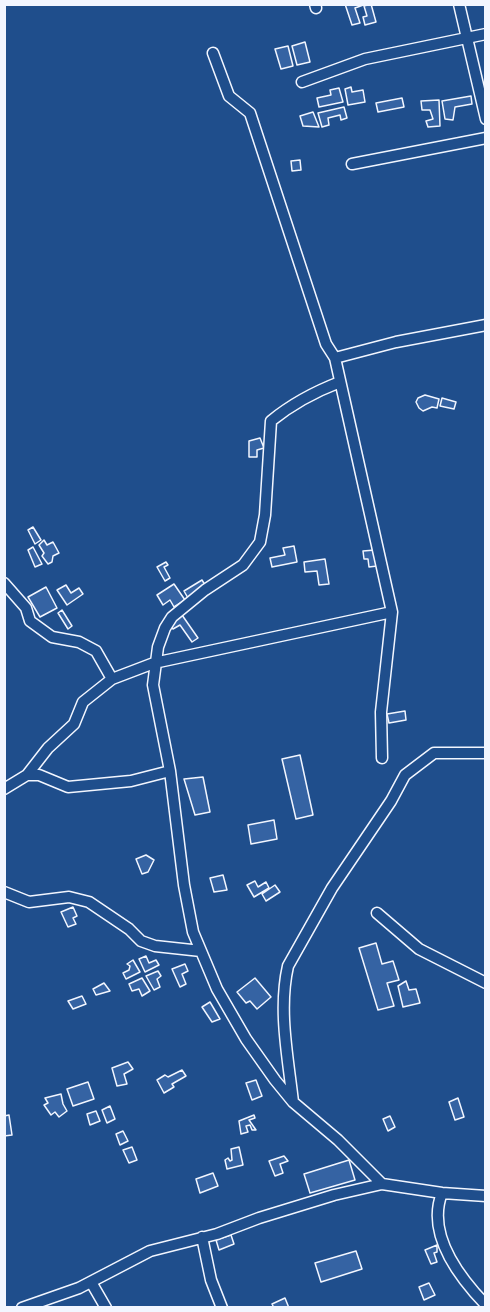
<!DOCTYPE html>
<html>
<head>
<meta charset="utf-8">
<style>
  body { margin:0 }
  #map { position:relative; width:490px; height:1312px; overflow:hidden; background:#1f4e8c; font-family:"Golos Text",sans-serif }
  canvas { display:block }
  .frame { position:absolute; inset:0; border:6px solid #f2f6ff; pointer-events:none }
</style>
</head>
<body>
<div id="map">
<canvas width="490" height="1312"></canvas>
<div class="frame"></div>
</div>
<script>
const g = document.querySelector('canvas').getContext('2d');
g.lineJoin = 'round';
function paint(path, color) {
  g.fillStyle = color;
  g.fill(path, 'evenodd');
}
function strokePath(path, color, width, dash) {
  g.strokeStyle = color;
  g.lineWidth = width;
  g.lineCap = dash ? 'butt' : 'round';
  g.setLineDash(dash || []);
  g.stroke(path);
}
const building = new Path2D(`
  M345 4H366L355 8 360 23 352 25Z
  M371 4 376 22 365 25 363 17 367 16 364 6Z
  M305 42 310 62 297 65 292 46Z
  M288 46 293 66 281 69 275 49Z
  M351 87 352 92 363 90 365 102 348 105 345 89Z
  M339 88 343 102 319 107 317 98 331 95 330 90Z
  M471 96 472 104 455 107 453 120 445 119 442 101Z
  M402 98 404 107 378 112 376 103Z
  M439 100 440 126 428 127 426 121 433 119 430 110H422L421 101Z
  M344 107 347 118 341 120 340 115 328 118 329 125 322 127 318 113Z
  M313 112 319 127 303 126 300 116Z
  M300 160 301 170 292 171 291 161Z
  M425 395 439 399 437 408 432 407 423 411 419 408 416 402 418 398Z
  M442 398 456 402 454 409 440 406Z
  M260 438 264 448 257 450V457H249V441Z
  M33 527 41 540 35 544 28 530Z
  M44 540 47 545 53 542 59 553 53 556 52 562 48 564 42 556 44 553 39 545Z
  M294 546 297 562 272 567 270 558 285 555 283 548Z
  M33 547 42 564 35 567 28 550Z
  M375 550 377 566 369 567 368 559H364L363 551Z
  M325 559 329 584 319 585 317 571 305 572 304 562Z
  M166 562 168 565 164 567 170 578 165 581 157 567Z
  M202 580 210 593 188 598 184 591Z
  M174 584 185 600 174 607 170 600 163 605 157 595Z
  M66 585 71 593 79 588 83 594 67 605 57 590Z
  M46 587 57 608 40 617 28 597Z
  M62 610 72 626 68 629 58 613Z
  M182 615 198 638 192 642 180 625 173 629 169 624Z
  M405 711 406 720 389 723 387 714Z
  M300 755 313 815 296 819 282 759Z
  M203 777 210 812 195 815 184 779Z
  M274 820 277 839 251 844 248 825Z
  M146 855 154 860 148 872 142 874 136 859Z
  M223 875 227 890 214 892 210 878Z
  M255 881 258 887 266 882 269 888 254 897 247 885Z
  M275 885 280 892 266 901 262 894Z
  M73 907 77 916 73 918 76 924 68 927 61 912Z
  M376 943 382 964 393 961 399 980 387 983 394 1006 378 1010 359 948Z
  M146 956 149 963 156 960 159 965 145 972 139 959Z
  M133 960 140 972 126 979 123 973 129 970 130 966 127 964Z
  M185 964 188 971 182 974 186 984 180 987 172 969Z
  M158 971 161 976 157 979 160 987 154 990 146 976Z
  M142 978 150 991 142 996 139 989 132 991 129 984Z
  M255 978 271 997 257 1009 250 1001 246 1003 237 992Z
  M406 981 409 990 416 989 420 1003 403 1007 398 986Z
  M104 983 110 991 96 995 93 989Z
  M82 996 86 1004 73 1009 68 1001Z
  M210 1002 220 1019 212 1022 202 1007Z
  M128 1062 133 1069 124 1074 127 1084 117 1086 112 1068Z
  M182 1070 186 1076 172 1084 174 1087 164 1093 157 1080 165 1075 168 1077Z
  M256 1080 262 1096 252 1100 246 1083Z
  M88 1082 94 1099 73 1106 67 1089Z
  M61 1094 63 1104 67 1111 59 1117 55 1112 51 1115 44 1105 48 1103 45 1098Z
  M458 1098 464 1117 455 1120 449 1102Z
  M110 1106 115 1119 107 1123 102 1110Z
  M96 1111 100 1121 90 1125 87 1114Z
  M9 1115 12 1135 4 1136V1116Z
  M254 1115 255 1118 249 1120 256 1130H252L250 1125 246 1126 248 1132 241 1134 239 1121Z
  M390 1116 395 1127 388 1131 383 1119Z
  M123 1131 128 1141 120 1145 116 1134Z
  M132 1147 137 1160 129 1163 123 1150Z
  M239 1147 243 1165 227 1169 225 1160 228 1158 230 1161 232 1160 231 1149Z
  M284 1156 288 1161 280 1164 283 1173 275 1176 269 1161Z
  M349 1160 355 1180 310 1193 304 1174Z
  M213 1173 218 1186 200 1193 196 1179Z
  M231 1235 234 1244 219 1250 216 1240Z
  M437 1245V1252L434 1253 437 1262 431 1264 425 1250Z
  M356 1251 362 1269 321 1282 315 1263Z
  M429 1283 435 1295 424 1300 419 1287Z
  M285 1298 289 1308H274L272 1304Z`);
paint(building, '#3563a3');
strokePath(building, '#f2f6ff', 1.5);
const street = new Path2D(`
  M315 4 316 8
  M459 4 486 119
  M213 53 229 96 250 113 326 344 335 358 396 342 486 325
  M302 82 365 59 486 34
  M352 164 486 138
  M340 382C314 392 293 403 271 421L265 515 260 542 243 565 205 590 172 617 165 628 158 647 153 685 170 771 184 885 193 932 217 989 246 1039 275 1080 293 1102 338 1140 382 1184
  M4 583 26 608 30 621 52 637 79 642 96 651 112 679
  M382 758 381 712 392 612
  M27 775 48 748 74 724 83 702 112 679 154 663 392 612 335 358
  M4 789 27 775H39L68 787 131 781 170 771
  M4 892 29 902 69 897 89 902 129 929 141 941 155 946 201 951
  M377 913 419 949 486 983
  M293 1102C288 1057 278 1010 288 966L332 888 391 801 405 775 434 753H486
  M442 1193C426 1234 459 1277 486 1305
  M202 1237 211 1280 222 1308
  M91 1282 106 1308
  M22 1308 79 1288 150 1251 217 1234 259 1218 334 1195 382 1184 442 1193 486 1196`);
strokePath(street, '#f2f6ff', 13);
strokePath(street, '#1f4e8c', 10);
</script>
</body>
</html>
